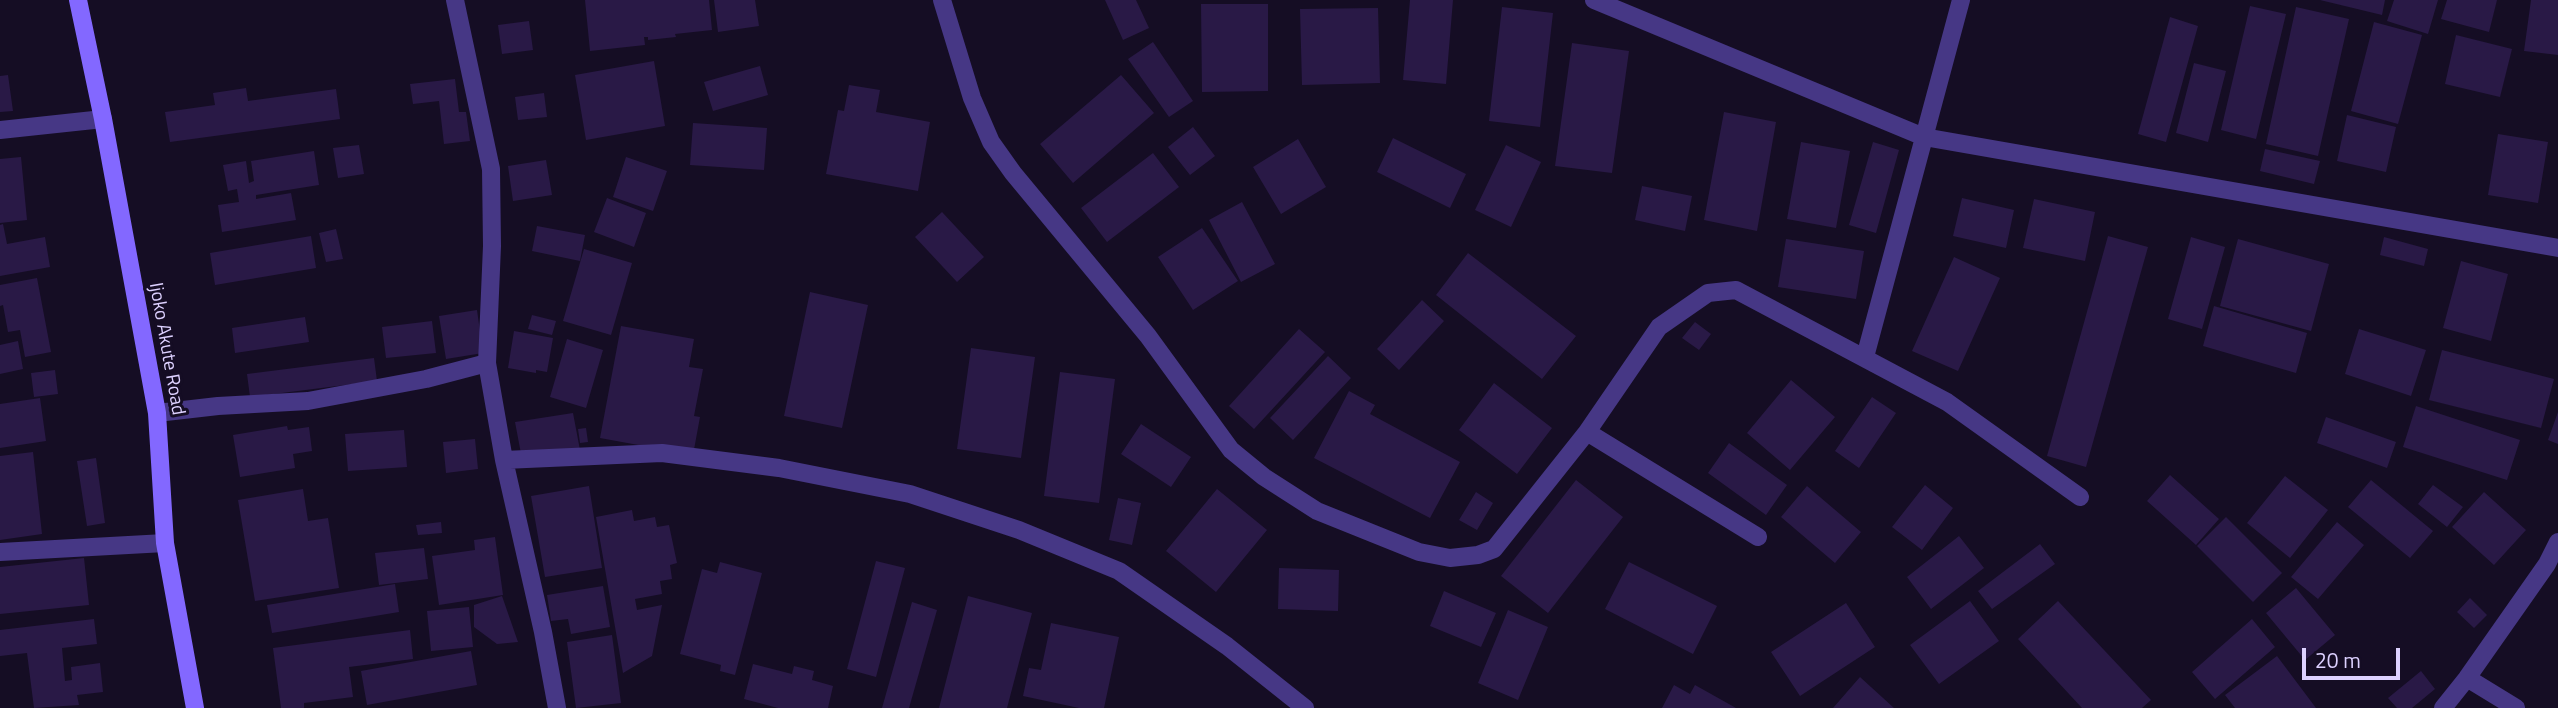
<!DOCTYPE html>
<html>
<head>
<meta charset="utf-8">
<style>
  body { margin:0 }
  #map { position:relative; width:2558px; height:708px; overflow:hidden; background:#150d24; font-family:"Titillium Web",sans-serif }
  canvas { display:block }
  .scale { position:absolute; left:2302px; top:648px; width:98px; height:32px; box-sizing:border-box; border:4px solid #ddd1ff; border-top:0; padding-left:9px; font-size:21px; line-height:24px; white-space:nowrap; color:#ddd1ff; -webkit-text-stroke:5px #150d24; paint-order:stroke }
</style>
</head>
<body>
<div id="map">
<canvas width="2558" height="708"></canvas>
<div class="scale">20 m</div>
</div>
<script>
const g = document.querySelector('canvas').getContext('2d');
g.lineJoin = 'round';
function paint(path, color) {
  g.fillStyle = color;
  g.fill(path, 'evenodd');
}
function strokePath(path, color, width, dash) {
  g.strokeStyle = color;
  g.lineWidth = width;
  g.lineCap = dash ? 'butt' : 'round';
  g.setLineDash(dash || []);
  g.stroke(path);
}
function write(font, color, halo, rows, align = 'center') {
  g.font = font + ' "Titillium Web",sans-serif';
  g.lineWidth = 6;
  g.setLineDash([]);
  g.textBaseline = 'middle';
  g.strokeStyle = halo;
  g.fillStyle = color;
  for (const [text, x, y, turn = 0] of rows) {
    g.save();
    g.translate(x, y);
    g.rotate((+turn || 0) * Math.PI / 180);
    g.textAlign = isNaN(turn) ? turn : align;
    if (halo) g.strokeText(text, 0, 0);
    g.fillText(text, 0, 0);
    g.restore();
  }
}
paint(new Path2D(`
  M585 0H709L712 30 675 34 676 37 648 40V37H644L645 45 590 51Z
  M714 0H755L759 26 718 32Z
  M1105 0H1136L1149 28 1123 40Z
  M1410 0H1453L1446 84 1403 80Z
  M2320 0H2385L2382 15Z
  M2394 0H2438L2428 34 2387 21Z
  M2447 0H2497L2489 32 2441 19Z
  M2531 0H2558V55L2524 51Z
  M1201 4H1268V91L1202 92Z
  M2250 6 2286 14 2256 139 2221 130Z
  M1502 7 1553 13 1540 127 1489 121Z
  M2296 7 2349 19 2318 156 2266 144Z
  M1378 8 1380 83 1302 85 1300 9Z
  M2170 17 2198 26 2166 142 2138 134Z
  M529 21 533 50 502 54 498 25Z
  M2374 22 2422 35 2398 124 2351 111Z
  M2456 35 2512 49 2500 97 2445 84Z
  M1153 42 1193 101 1169 117 1128 59Z
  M1572 43 1629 51 1612 173 1555 166Z
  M654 61 665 126 586 140 575 75Z
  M2194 63 2226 71 2208 142 2176 133Z
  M760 66 768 95 713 111 704 82Z
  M8 75 13 111 0 112V76Z
  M1121 75 1154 113 1073 183 1040 144Z
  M455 79 459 112H466L470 141 444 144 439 101 413 104 410 84Z
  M849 85 880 90 876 112 930 122 918 191 826 174 838 110 844 111Z
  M246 88 248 101 336 89 340 119 170 142 165 112 215 105 213 93Z
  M544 93 547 117 518 120 515 97Z
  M1724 112 1776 122 1757 231 1704 220Z
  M2347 115 2396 127 2386 172 2337 161Z
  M693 123 767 128 764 170 690 165Z
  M1193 127 1215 156 1190 175 1168 147Z
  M2498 134 2548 142 2538 203 2488 195Z
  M1393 138 1466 174 1450 208 1377 172Z
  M1298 139 1326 187 1281 214 1253 167Z
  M1801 142 1850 151 1836 228 1787 219Z
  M1873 142 1899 150 1876 233 1849 225Z
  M359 145 364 174 338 178 333 148Z
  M1506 145 1541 162 1511 227 1475 210Z
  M2265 149 2320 161 2314 184 2260 171Z
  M314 151 319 185 256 195V199L291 193 296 220 222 232 218 205 239 202 237 189 228 191 223 165 246 161 249 183 254 181 251 161Z
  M1153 153 1179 187 1107 242 1081 208Z
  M21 157 27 220 0 223V159Z
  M626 157 667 171 653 211 613 197Z
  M546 160 552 195 513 201 508 166Z
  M1642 186 1692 196 1685 231 1635 220Z
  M607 198 646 213 634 247 594 232Z
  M1962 198 2014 210 2006 248 1953 236Z
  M2034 199 2095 212 2085 261 2023 248Z
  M1242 202 1275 264 1241 282 1209 220Z
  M942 212 984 257 957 282 915 237Z
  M3 224 7 244 45 237 50 267 0 276V225Z
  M537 226 585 235 580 261 532 251Z
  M1202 228 1238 281 1193 310 1158 257Z
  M336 229 343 259 326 262 319 233Z
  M311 236 316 268 215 285 210 253Z
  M2108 236 2148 247 2086 467 2047 456Z
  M2191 237 2225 247 2202 329 2168 319Z
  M2384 237 2428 249 2424 266 2380 255Z
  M1786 239 1864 251 1856 299 1778 287Z
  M2238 239 2329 264 2311 331 2220 306Z
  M584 249 632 263 611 335 563 321Z
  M1468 253 1576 336 1542 379 1436 295Z
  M1954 257 2000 278 1958 371 1912 351Z
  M2461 261 2508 274 2491 341 2443 328Z
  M37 278 51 352 25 357 20 330 8 332 3 305 0 306V285Z
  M810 292 868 305 842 428 784 416Z
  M1422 300 1444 321 1399 370 1377 349Z
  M2214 306 2307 333 2296 373 2203 346Z
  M477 310 483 353 446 359 439 316Z
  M532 315 556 321 552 335 528 329Z
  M305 317 309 342 235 353 232 328Z
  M432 321 436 353 386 358 382 327Z
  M1695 322 1711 334 1699 350 1682 338Z
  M621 326 694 339 689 367 703 369 694 416 700 417 693 455 600 438Z
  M1299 329 1325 352 1254 429 1229 406Z
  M2359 329 2426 350 2411 396 2345 374Z
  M514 331 553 338 547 372 536 370V373L508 368Z
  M567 339 603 350 586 408 550 397Z
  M18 341 23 369 0 374V345Z
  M971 348 1035 357 1021 458 957 449Z
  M2442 350 2554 379 2541 428 2429 400Z
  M1328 356 1351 378 1293 440 1270 418Z
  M374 358 377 381 250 397 247 374Z
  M55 370 58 394 34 397 31 373Z
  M1060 372 1115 379 1099 503 1044 496Z
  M1791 380 1835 417 1790 470 1747 433Z
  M1494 383 1552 428 1517 474 1459 430Z
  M1349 391 1375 405 1370 414 1460 462 1430 518 1314 458Z
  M1872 397 1896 413 1859 468 1835 451Z
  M40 398 46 441 0 448V404Z
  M2416 406 2520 440 2507 480 2403 447Z
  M2558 412V444L2548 440Z
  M573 413 580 450 522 459 515 422Z
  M2326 417 2396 442 2387 468 2317 443Z
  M1141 424 1191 457 1171 487 1121 454Z
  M287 426 288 430 309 427 312 451 293 454 295 468 240 477 233 435Z
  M586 428 588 442 580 443 578 429Z
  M404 430 407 467 348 471 345 434Z
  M475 439 478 469 446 473 443 442Z
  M1729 443 1787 485 1766 515 1708 473Z
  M33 452 42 534 0 540V456Z
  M96 458 105 523 87 526 77 461Z
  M2170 475 2219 519 2196 545 2147 501Z
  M2285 476 2328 510 2290 558 2247 523Z
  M1576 480 1623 517 1548 613 1501 576Z
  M2371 480 2433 531 2410 558 2348 507Z
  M1925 485 1953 508 1922 550 1892 527Z
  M2433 485 2463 507 2447 527 2418 504Z
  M589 486 602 568 545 577 531 496Z
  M1807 486 1861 532 1835 563 1781 517Z
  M303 489 308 521 328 518 339 588 255 601 238 500Z
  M1217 489 1267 530 1216 592 1166 551Z
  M1476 492 1493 503 1477 530 1459 520Z
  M2484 492 2526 530 2494 565 2452 527Z
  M1118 498 1141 503 1132 545 1109 540Z
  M632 510 634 521 655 517 657 527 669 525 677 563 670 565 672 579 660 581 662 594 635 599 637 610 662 605 652 656 623 673 596 517Z
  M2226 517 2282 573 2253 602 2197 546Z
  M441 522 442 533 418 535 416 525Z
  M2337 522 2364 545 2318 599 2291 577Z
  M1959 536 1984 568 1931 609 1907 577Z
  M495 537 503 595 439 605 432 556 475 550 474 540Z
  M2040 544 2055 564 1992 609 1978 591Z
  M424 548 428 579 379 585 375 553Z
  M84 558 89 605 0 614V567Z
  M876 561 905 568 876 677 847 669Z
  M720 562 762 573 735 675 720 671 721 665 680 654 702 569 717 573Z
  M1629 562 1717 606 1693 654 1605 609Z
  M1279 568 1339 570 1338 611 1278 609Z
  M395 584 399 612 272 633 267 605Z
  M603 586 610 627 571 634 568 619 551 621 547 595Z
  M2296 588 2335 635 2305 660 2266 613Z
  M1444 591 1496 613 1481 647 1430 626Z
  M502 596 518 642 497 644 474 627V605Z
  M968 596 1032 613 1007 708H939Z
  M2470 598 2487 615 2474 628 2457 612Z
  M1970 601 1999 641 1939 684 1910 645Z
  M2058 601 2151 700 2142 708H2082L2018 639Z
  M912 602 937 610 909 708H882Z
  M1846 603 1875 647 1800 696 1771 652Z
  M469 607 473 647 431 651 427 611Z
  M1508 610 1548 627 1518 700 1478 683Z
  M94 619 97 644 62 648 65 681 72 680 71 667 100 663 103 692 77 695 79 705 34 708 27 653 0 656V630Z
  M2252 619 2275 647 2215 699 2192 672Z
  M1051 623 1119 637 1104 708H1079L1023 696 1029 668 1041 670Z
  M410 630 413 659 349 667 353 697 304 703V708H281L273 648Z
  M612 635 621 703 576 708 567 642Z
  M471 651 477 685 367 705 361 671Z
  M2277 656 2316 708H2235L2225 695Z
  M753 664 792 674 794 666 814 671 812 680 833 686 828 708H778L744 699Z
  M2421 671 2435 689 2412 708H2397L2388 698Z
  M1860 677 1894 708H1833Z
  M1674 685 1690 694 1695 685 1736 708H1662Z`), '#291946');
strokePath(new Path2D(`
  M455 0 491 169 492 246 487 363 504 460 543 632 557 708
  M942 0 972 98 991 142 1013 173 1148 336 1231 450 1264 477 1317 511 1419 552 1450 558 1478 555 1494 549 1587 432 1659 327 1708 293 1736 290 1947 402 2080 497
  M1594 0 1924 137 2558 248
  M0 130 103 119
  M1865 357 1961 0
  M157 413 218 406 308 401 426 379 487 363
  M1587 432 1758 537
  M504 460 662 453 779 468 910 494 1019 530 1119 571 1227 646 1305 708
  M0 552 165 543
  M2467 678 2516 708
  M2443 708 2467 678 2547 564 2558 542`), '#463785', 18);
strokePath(new Path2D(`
  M78 0 103 119 157 413 165 543 195 708`), '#8368ff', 18);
write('19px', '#ddd1ff', '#150d24', [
  ["Ijoko Akute Road",166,349,80]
]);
</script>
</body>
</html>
